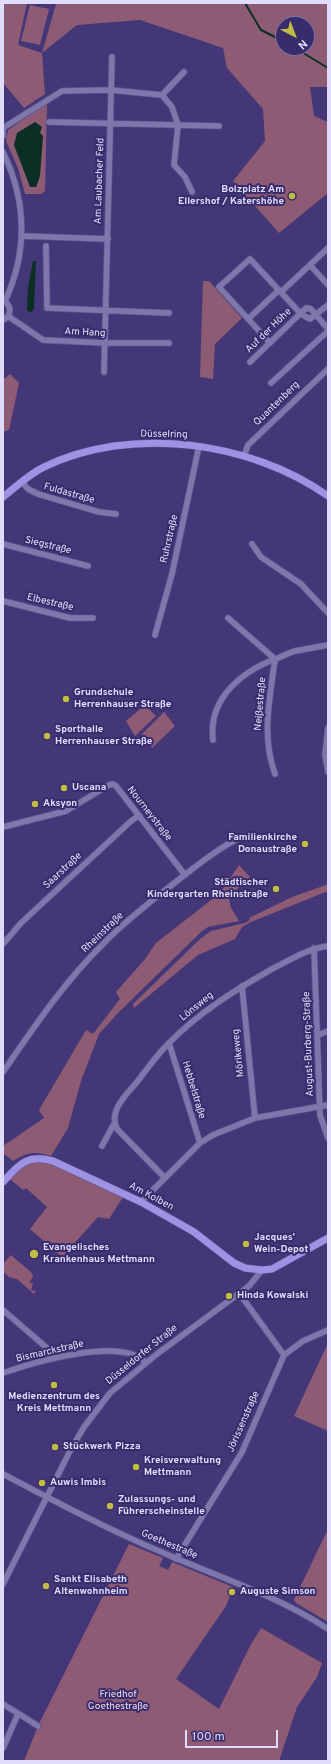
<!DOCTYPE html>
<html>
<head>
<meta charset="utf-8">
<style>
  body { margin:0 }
  #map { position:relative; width:331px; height:1764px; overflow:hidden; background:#433778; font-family:Overpass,sans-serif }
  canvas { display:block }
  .frame { position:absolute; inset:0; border:4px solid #e0ddfc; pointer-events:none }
  .north { position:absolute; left:275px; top:16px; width:40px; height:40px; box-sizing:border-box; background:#392c6c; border:1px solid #7c73a6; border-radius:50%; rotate:138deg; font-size:11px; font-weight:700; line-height:16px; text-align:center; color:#e0ddfc }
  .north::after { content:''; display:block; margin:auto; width:14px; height:18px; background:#bfbe42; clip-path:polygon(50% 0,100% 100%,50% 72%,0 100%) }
  .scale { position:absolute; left:185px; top:1730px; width:93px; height:18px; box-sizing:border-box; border:2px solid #e0ddfc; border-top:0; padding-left:5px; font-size:12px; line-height:14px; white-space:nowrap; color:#e0ddfc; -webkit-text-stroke:3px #392c6c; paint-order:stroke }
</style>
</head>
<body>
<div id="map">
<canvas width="331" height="1764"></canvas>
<div class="frame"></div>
<div class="north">N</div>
<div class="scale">100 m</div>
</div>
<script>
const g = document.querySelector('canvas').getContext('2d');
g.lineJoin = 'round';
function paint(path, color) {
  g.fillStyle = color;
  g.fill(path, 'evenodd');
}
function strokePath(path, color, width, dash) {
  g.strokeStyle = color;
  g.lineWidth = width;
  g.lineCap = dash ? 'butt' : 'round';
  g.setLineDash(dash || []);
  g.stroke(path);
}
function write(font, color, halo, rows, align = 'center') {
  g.font = font + ' Overpass,sans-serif';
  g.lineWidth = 4;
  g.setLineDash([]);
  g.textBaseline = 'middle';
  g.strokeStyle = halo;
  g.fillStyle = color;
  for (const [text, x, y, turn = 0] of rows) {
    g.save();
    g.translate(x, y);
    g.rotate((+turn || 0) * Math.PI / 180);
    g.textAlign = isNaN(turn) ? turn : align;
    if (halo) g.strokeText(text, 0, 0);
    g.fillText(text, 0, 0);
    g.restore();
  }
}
paint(new Path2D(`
  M3 3H27L18 45 42 53 56 4 55 3H328V87H310L314 116 328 122V193L279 233 233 181 265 141 263 109 227 68 223 48 140 20 77 25 42 53 45 94 24 108 3 83ZM283 24H307V48H283Z
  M30 5 49 9 40 45 21 41Z
  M44 105H47L45 191 41 194H25L18 168 6 141 8 130Z
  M203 281H209L242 318 215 344 213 379 200 377Z
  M10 374 19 383 9 430 3 432V380Z
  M145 705 156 716 135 736 126 721Z
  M164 712 175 726 152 748 142 734Z
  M239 865 250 877 233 893 229 899 231 908 239 921 208 927 202 931 118 1013 99 1034 81 1081 68 1128 51 1156C34 1151 28 1152 13 1161L3 1153V1146L44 1118 39 1110 86 1030 93 1034 120 999 116 992 145 959 156 943 220 893Z
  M328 881V891L251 922 242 927 235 939 198 955 134 1008 133 1004 200 939 211 931 245 923 250 920 249 918 292 897 326 885Z
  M41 1161 52 1163 123 1197 109 1219 98 1217 62 1257 30 1229 47 1207 26 1188 23 1190 10 1179 27 1163Z
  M11 1255 32 1273 33 1277 29 1282 33 1284 31 1290 36 1291 34 1294 17 1279 9 1277 3 1271V1264Z
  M328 1343V1431L294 1416Z
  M328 1529V1622L296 1603 294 1600Z
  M129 1544 163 1558 159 1566 168 1570 172 1562 233 1587 226 1606 176 1679 219 1709 250 1646 261 1628 322 1663 317 1677 297 1707 279 1761H24L38 1726Z`), '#8e5b74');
paint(new Path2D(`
  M35 122 42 127 40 133 43 136 40 176 36 187H30L14 145 17 133Z
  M33 261H36L34 308 32 312 27 311 28 287Z`), '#0b2f24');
strokePath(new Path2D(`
  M245 3 261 30 283 41
  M295 48 328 68`), '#0b2f24', 2);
const street = new Path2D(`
  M162 95 184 72
  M49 122 219 126
  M3 128 62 91 111 90 162 95 172 107 178 125 174 165 185 177 192 192
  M3 129V136
  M3 152C27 202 28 251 5 301
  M22 236 108 239
  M46 246 47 308 169 313
  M310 265 328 285
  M281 292 328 248
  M8 316 43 340 105 343H169
  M248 319 279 290
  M3 320C12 315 12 306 3 300
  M270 343 219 287 250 259 301 314 310 319 328 305
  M250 362 306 308 311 309 328 329
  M104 372 112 57
  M271 383 328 331
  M244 456 248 445 328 369
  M22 482 28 489 38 494 99 512 116 514
  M3 544 88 566
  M252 544 261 557 301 584 328 613
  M3 601 70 618H93
  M228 618 275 659C270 698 261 736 275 774
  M155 635 172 574 199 446
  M328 728 325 755 328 772
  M213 740C208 699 241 672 275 659 282 657 288 653 295 651 306 649 317 647 328 645
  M3 827 66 811 109 785 113 784 116 786 185 875
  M3 944 21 923 130 822 138 816
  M314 948 320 1115 328 1138
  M242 986 255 1118
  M318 1035 328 1031
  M169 1043 200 1143
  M3 1072C34 1027 65 981 104 943 125 921 149 903 173 884 195 867 218 848 243 836
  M102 1146 114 1124
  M165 1178 117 1129C108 1111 126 1095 137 1082 147 1069 156 1056 168 1044 198 1013 235 990 272 969 290 960 307 949 328 946
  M141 1202 200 1143 213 1135 255 1118 328 1105
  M239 1293 284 1355
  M3 1310 47 1348 52 1359
  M284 1355 303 1341 328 1330
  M3 1373C34 1362 122 1336 146 1363
  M3 1474C56 1502 111 1531 166 1554 221 1578 278 1596 328 1629
  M176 1559 242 1452 284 1355
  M3 1584 70 1451 84 1427 110 1393 157 1354 249 1286 262 1270
  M3 1704 38 1726
  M3 1748 18 1714`);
const secondary = new Path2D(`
  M3 497C16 487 29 474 44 467 131 425 250 441 328 496
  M3 1182C19 1164 27 1154 53 1161L141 1202 180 1224 194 1232 234 1263 245 1268 262 1270 272 1269 328 1238`);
strokePath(street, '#5c528d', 7);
strokePath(secondary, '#5c528d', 8);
strokePath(street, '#7d77ab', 5.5);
strokePath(secondary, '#9d92e4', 7);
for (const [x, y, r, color] of [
  [292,196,4,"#bfbe42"],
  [66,699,4,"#bfbe42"],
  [47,736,4,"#bfbe42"],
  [64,788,4,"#bfbe42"],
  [35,804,4,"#bfbe42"],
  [305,844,4,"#bfbe42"],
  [276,889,4,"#bfbe42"],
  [246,1244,4,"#bfbe42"],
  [34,1254,5,"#bfbe42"],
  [229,1296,4,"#bfbe42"],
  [54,1385,4,"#bfbe42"],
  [55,1447,4,"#bfbe42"],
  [136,1467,4,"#bfbe42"],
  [42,1483,4,"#bfbe42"],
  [110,1506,4,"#bfbe42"],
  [46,1586,4,"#bfbe42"],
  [232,1592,4,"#bfbe42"]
]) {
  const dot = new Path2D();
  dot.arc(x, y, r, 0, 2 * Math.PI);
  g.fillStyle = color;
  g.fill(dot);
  strokePath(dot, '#392c6c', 1.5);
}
write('10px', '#e0ddfc', '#392c6c', [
  ["Am Laubacher Feld",100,181,-88],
  ["Auf der Höhe",269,331,-44],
  ["Am Hang",85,333,3],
  ["Quantenberg",277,404,-44],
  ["Düsselring",164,435,1],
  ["Fuldastraße",69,494,16],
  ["Ruhrstraße",170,539,-77],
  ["Siegstraße",48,546,14],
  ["Elbestraße",50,603,13],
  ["Neißestraße",261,704,-85],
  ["Nourneystraße",149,814,52],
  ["Saarstraße",63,871,-43],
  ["Rheinstraße",103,933,-44],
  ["Lönsweg",197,1007,-39],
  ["August-Burberg-Straße",309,1044,-92],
  ["Mörikeweg",239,1053,-96],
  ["Hebbelstraße",193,1090,73],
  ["Am Kolben",151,1197,28],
  ["Bismarckstraße",50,1352,-13],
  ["Düsseldorfer Straße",142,1355,-39],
  ["Jörissenstraße",244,1422,-66],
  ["Goethestraße",169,1545,23]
]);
write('bold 10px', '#e0ddfc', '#392c6c', [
  ["Bolzplatz Am",284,190,"right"],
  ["Ellershof / Katershöhe",284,202,"right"],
  ["Grundschule",74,693],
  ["Herrenhauser Straße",74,705],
  ["Sporthalle",55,730],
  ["Herrenhauser Straße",55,742],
  ["Uscana",72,788],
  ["Aksyon",43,804],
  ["Familienkirche",297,838,"right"],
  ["Donaustraße",297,850,"right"],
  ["Städtischer",268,883,"right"],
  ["Kindergarten Rheinstraße",268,895,"right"],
  ["Jacques’",254,1238],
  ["Wein-Depot",254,1250],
  ["Evangelisches",43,1248],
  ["Krankenhaus Mettmann",43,1260],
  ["Hinda Kowalski",237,1296],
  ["Medienzentrum des",54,1397,"center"],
  ["Kreis Mettmann",54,1409,"center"],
  ["Stückwerk Pizza",63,1447],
  ["Kreisverwaltung",144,1461],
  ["Mettmann",144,1473],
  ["Auwis Imbis",50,1483],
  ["Zulassungs- und",118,1500],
  ["Führerscheinstelle",118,1512],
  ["Sankt Elisabeth",54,1580],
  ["Altenwohnheim",54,1592],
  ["Auguste Simson",240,1592]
], 'left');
write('10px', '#f2dbe5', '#392c6c', [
  ["Friedhof",118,1695],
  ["Goethestraße",118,1707]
]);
</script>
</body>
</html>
